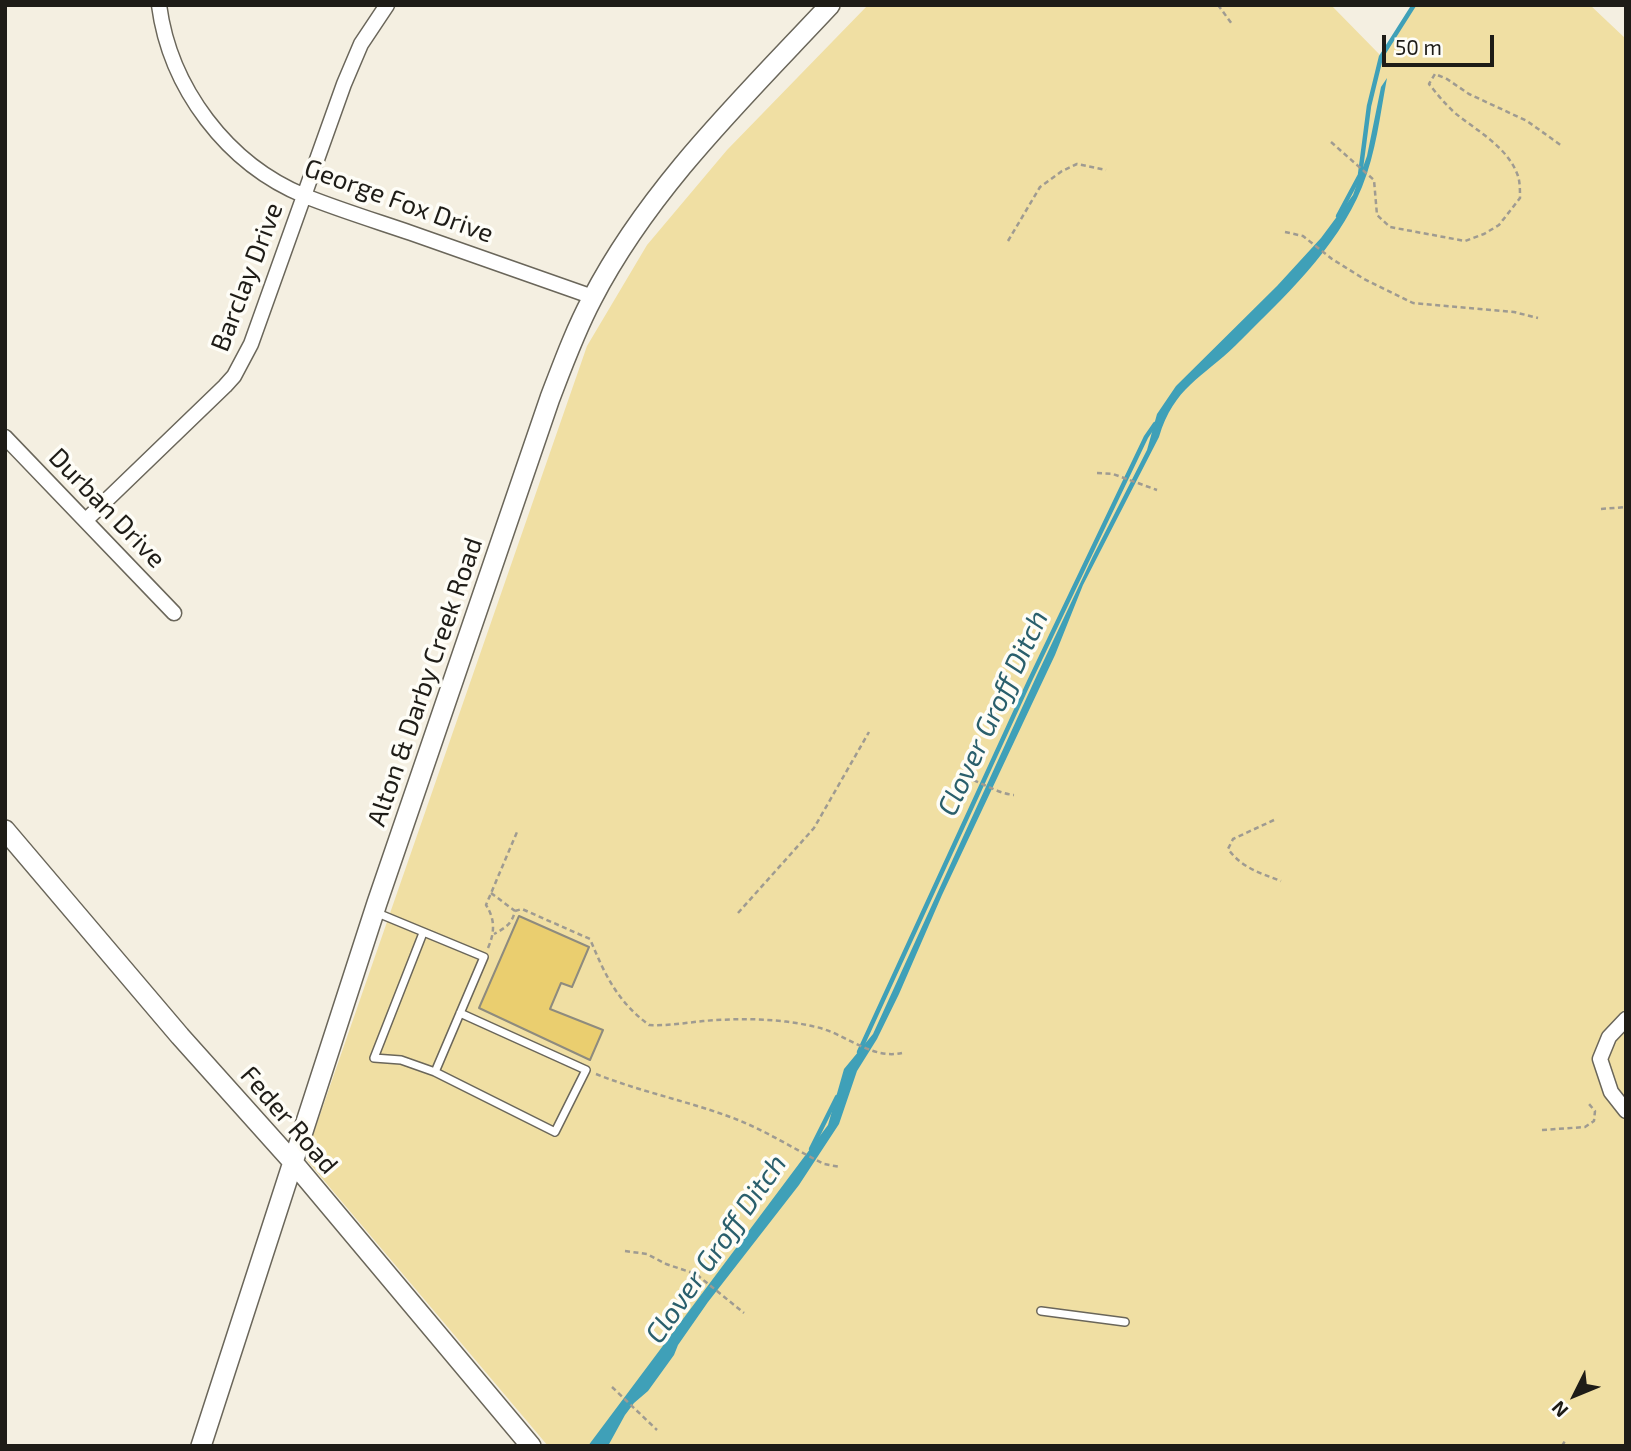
<!DOCTYPE html>
<html>
<head>
<meta charset="utf-8">
<style>
  body { margin:0 }
  #map { position:relative; width:1631px; height:1451px; overflow:hidden; background:#f4efe1; font-family:"Exo 2",sans-serif }
  canvas { display:block }
  .frame { position:absolute; inset:0; border:7px solid #1e1c17; pointer-events:none }
  .north { position:absolute; left:1540px; top:1360px; width:70px; height:70px; -webkit-text-stroke:5px #fefdf7; paint-order:stroke; rotate:227deg; font-size:19px; font-weight:700; line-height:28px; text-align:center; color:#1e1c17 }
  .north::after { content:''; display:block; margin:auto; width:24px; height:32px; background:#1e1c17; clip-path:polygon(50% 0,100% 100%,50% 72%,0 100%) }
  .scale { position:absolute; left:1382px; top:35px; width:112px; height:32px; box-sizing:border-box; border:4px solid #1e1c17; border-top:0; padding-left:9px; font-size:21px; line-height:24px; white-space:nowrap; color:#1e1c17; -webkit-text-stroke:5px #fefdf7; paint-order:stroke }
</style>
</head>
<body>
<div id="map">
<canvas width="1631" height="1451"></canvas>
<div class="frame"></div>
<div class="north">N</div>
<div class="scale">50 m</div>
</div>
<script>
const g = document.querySelector('canvas').getContext('2d');
g.lineJoin = 'round';
function paint(path, color) {
  g.fillStyle = color;
  g.fill(path, 'evenodd');
}
function strokePath(path, color, width, dash) {
  g.strokeStyle = color;
  g.lineWidth = width;
  g.lineCap = dash ? 'butt' : 'round';
  g.setLineDash(dash || []);
  g.stroke(path);
}
function write(font, color, halo, rows, align = 'center') {
  g.font = font + ' "Exo 2",sans-serif';
  g.lineWidth = 7;
  g.setLineDash([]);
  g.textBaseline = 'middle';
  g.strokeStyle = halo;
  g.fillStyle = color;
  for (const [text, x, y, turn = 0] of rows) {
    g.save();
    g.translate(x, y);
    g.rotate((+turn || 0) * Math.PI / 180);
    g.textAlign = isNaN(turn) ? turn : align;
    if (halo) g.strokeText(text, 0, 0);
    g.fillText(text, 0, 0);
    g.restore();
  }
}
paint(new Path2D(`
  M868 5H1331L1381 56 1414 5H1590L1626 39V1446H548L305 1158 587 346 647 245 727 150Z`), '#f0dfa3');
paint(new Path2D(`
  M1387 78C1380 115 1376 153 1362 187 1336 250 1283 298 1236 345 1202 378 1174 387 1159 437L1083 585 1055 655 942 895 899 994 877 1039 857 1071 839 1124 799 1185 708 1302 678 1345 674 1355 648 1391 634 1403 625 1415 608 1446H588L828 1125 844 1069 873 1034 1037 675 1093 556 1147 450 1157 414 1176 386 1277 286 1321 238 1353 195 1367 156 1381 87Z`), '#3fa0b8');
strokePath(new Path2D(`
  M1338 216 1360 175 1369 106 1381 57 1414 5
  M859 1052 1029 682 1146 437 1155 424
  M811 1149 837 1097`), '#3fa0b8', 4.5);
const building = new Path2D(`
  M519 916 589 947 572 987 561 983 550 1009 603 1030 590 1060 479 1008Z`);
paint(building, '#eace6f');
strokePath(building, '#8e8b7e', 2);
const lane = new Path2D(`
  M375 912 484 957 435 1072 401 1060 374 1058 423 933
  M435 1072 555 1132 586 1070 460 1013
  M1041 1311 1125 1322`);
const street = new Path2D(`
  M159 5C170 88 227 164 305 196 340 210 376 221 411 233 472 254 532 276 593 297
  M5 437 174 613
  M86 520 225 386 234 376 251 344 344 84 361 44 387 5
  M1626 1019 1609 1037 1600 1059 1611 1092 1626 1111`);
const secondary = new Path2D(`
  M5 830 180 1036 292 1161 531 1446
  M201 1446 377 903 550 398C563 364 575 331 592 299 650 187 744 97 830 5`);
strokePath(lane, '#6a665a', 10);
strokePath(street, '#6a665a', 17);
strokePath(secondary, '#6a665a', 22);
strokePath(new Path2D(`
  M1218 5 1232 24
  M1331 142 1374 180 1377 215 1390 227 1465 241 1484 234 1499 225 1520 198C1520 191 1520 182 1518 176 1508 147 1477 131 1455 113 1445 104 1437 94 1429 84L1435 74 1447 79 1469 94 1527 121 1562 146
  M1285 232 1303 236 1332 259 1364 279 1413 303 1514 312 1538 318
  M1008 241 1040 187 1062 171 1077 164 1106 170
  M1097 473 1113 474 1157 490
  M1601 509 1626 507
  M957 776C978 778 993 793 1014 795
  M1274 820 1233 839 1228 849C1242 868 1260 873 1281 881
  M491 893 515 911C512 924 505 928 494 934
  M515 911 522 909 590 939C605 975 617 1001 649 1025 667 1026 685 1023 703 1021 740 1018 779 1018 816 1027 845 1033 871 1060 902 1053
  M738 913 814 828 869 732
  M488 948C495 932 495 919 486 905L517 832
  M596 1074C641 1092 688 1101 733 1118 765 1130 794 1149 824 1164L840 1167
  M1542 1130 1585 1127 1594 1121 1595 1111 1589 1104
  M625 1251 647 1254 666 1264 696 1274 744 1313
  M612 1387 657 1430
  M1562 1446 1565 1441`), '#9f9b91', 2.5, [5, 3.5]);
strokePath(lane, '#fff', 7);
strokePath(street, '#fff', 14);
strokePath(secondary, '#fff', 19);
write('26px', '#1e1c17', '#fefdf7', [
  ["George Fox Drive",399,201,20],
  ["Barclay Drive",247,277,-69],
  ["Durban Drive",107,508,46],
  ["Alton & Darby Creek Road",425,682,-71],
  ["Feder Road",289,1120,49]
]);
write('italic 28px', '#2a5f6c', '#fefdf7', [
  ["Clover Groff Ditch",993,713,-65],
  ["Clover Groff Ditch",716,1249,-55]
]);
</script>
</body>
</html>
